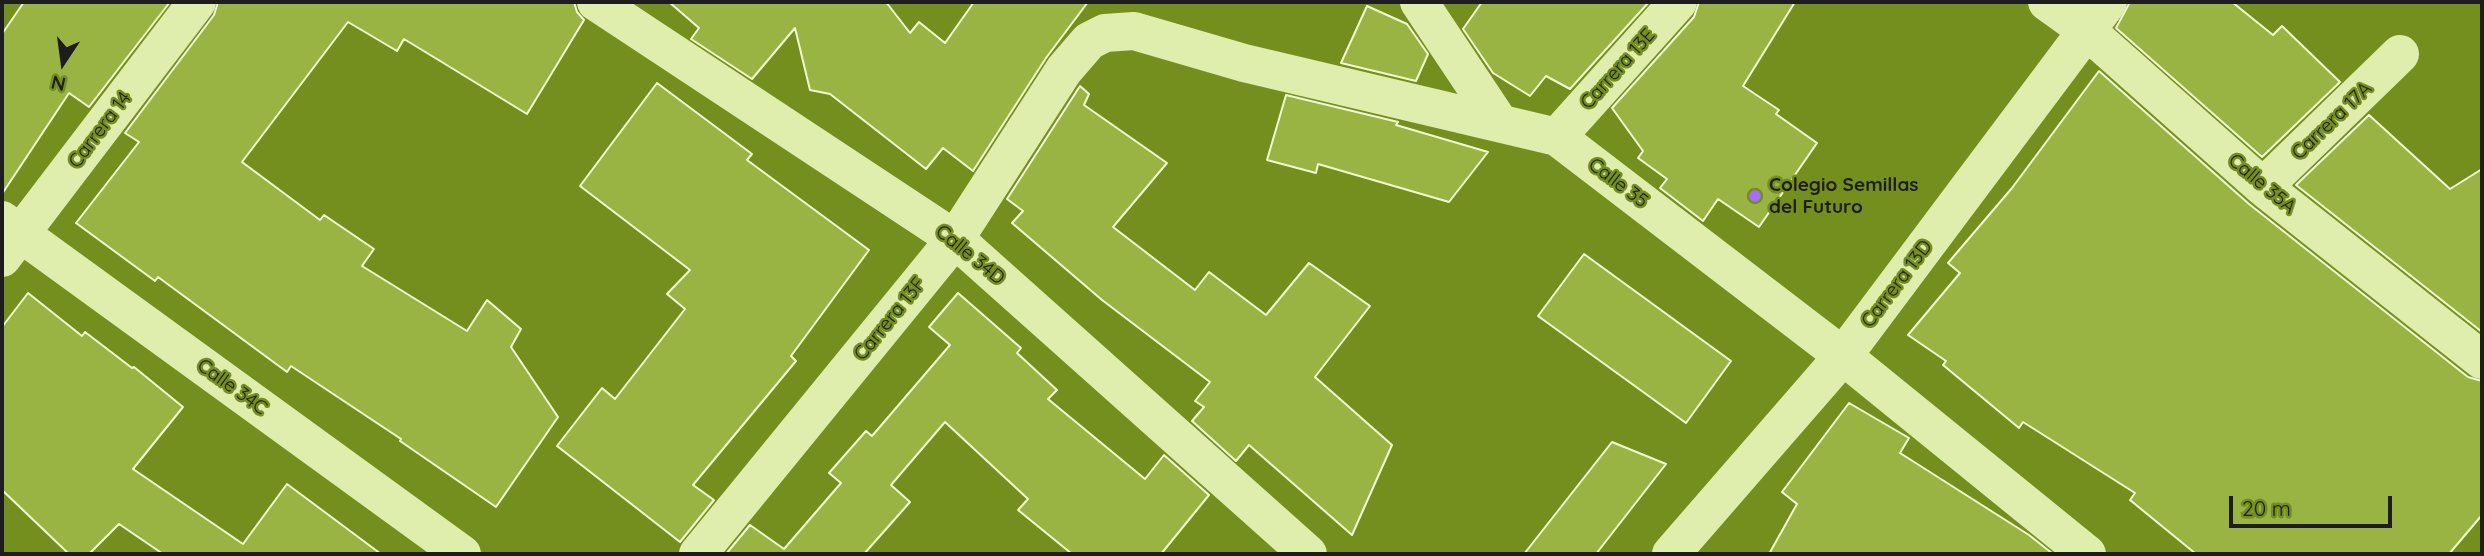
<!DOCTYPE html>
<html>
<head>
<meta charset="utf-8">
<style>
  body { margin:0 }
  #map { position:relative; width:2484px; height:556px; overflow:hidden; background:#748f1e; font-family:Quicksand,sans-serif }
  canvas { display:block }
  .frame { position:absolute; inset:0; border:4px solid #1d1d1d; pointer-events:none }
  .north { position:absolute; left:28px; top:28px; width:70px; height:70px; -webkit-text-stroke:5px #748f1e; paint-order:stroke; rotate:193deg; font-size:19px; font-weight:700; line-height:28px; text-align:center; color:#1d1d1d }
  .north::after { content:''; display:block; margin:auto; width:24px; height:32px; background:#1d1d1d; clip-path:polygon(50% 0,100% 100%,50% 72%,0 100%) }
  .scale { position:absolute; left:2229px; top:496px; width:163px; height:32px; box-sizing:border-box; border:4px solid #1d1d1d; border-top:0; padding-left:9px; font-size:21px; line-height:24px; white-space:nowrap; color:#1d1d1d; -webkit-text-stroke:5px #748f1e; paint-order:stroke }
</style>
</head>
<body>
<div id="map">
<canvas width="2484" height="556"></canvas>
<div class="frame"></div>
<div class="north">N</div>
<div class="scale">20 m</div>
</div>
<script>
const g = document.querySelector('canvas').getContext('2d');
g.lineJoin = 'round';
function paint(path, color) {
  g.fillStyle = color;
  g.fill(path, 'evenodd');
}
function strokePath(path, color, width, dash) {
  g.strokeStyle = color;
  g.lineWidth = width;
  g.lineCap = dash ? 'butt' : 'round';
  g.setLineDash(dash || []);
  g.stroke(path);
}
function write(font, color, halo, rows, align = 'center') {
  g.font = font + ' Quicksand,sans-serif';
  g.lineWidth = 5;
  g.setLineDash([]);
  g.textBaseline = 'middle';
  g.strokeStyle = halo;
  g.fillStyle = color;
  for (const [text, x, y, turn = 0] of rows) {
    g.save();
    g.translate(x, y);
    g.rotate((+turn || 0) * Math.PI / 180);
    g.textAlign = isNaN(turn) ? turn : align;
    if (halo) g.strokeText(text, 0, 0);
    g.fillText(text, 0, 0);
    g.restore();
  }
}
const building = new Path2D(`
  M24 2H170L89 107 69 93 2 194V34Z
  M218 2H574L577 12 584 20 527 114 404 39 397 51 348 22 242 162 320 220 324 215 374 249 362 266 467 331 487 300 521 329 511 347 558 417 496 507 400 441 401 439 291 366 287 372 158 277 155 281 76 223 139 142 125 133 214 15Z
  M669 2H886L910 33 919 22 945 43 974 2H1088L1046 58 973 171 943 148 926 169 830 94 810 90 795 28 752 79 691 39 699 28Z
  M1482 2H1649L1570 89 1546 76 1530 96 1493 73 1463 29Z
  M1699 2H1795L1743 86 1779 110 1776 114 1817 143 1759 227 1718 199 1703 221 1660 188 1667 179 1638 158 1643 151 1612 108 1694 17Z
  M2130 2H2232L2273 35 2282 26 2340 82 2262 157 2116 28Z
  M1367 6 1407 24 1428 54 1416 81 1341 63Z
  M2099 71 2249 204 2468 377 2482 381V515L2449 554H2196L2130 500 2135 493 2023 422 2019 428 1943 365 1946 361 1908 335 1960 273 1948 263 2012 188Z
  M657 83 752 154 747 160 869 250 791 356 796 361 693 485 714 500 680 542 557 446 602 388 615 399 685 309 667 294 690 270 580 186Z
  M1080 86 1089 94 1084 105 1167 163 1113 227 1195 290 1209 272 1266 315 1309 263 1370 306 1315 377 1392 445 1352 535 1249 445 1236 461 1192 421 1204 407 1195 401 1210 382 1102 300 1012 223 1023 211 1007 199Z
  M1286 95 1398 122 1396 125 1488 152 1449 202 1318 164 1316 173 1267 160Z
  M2369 115 2450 189 2482 169V332L2296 185Z
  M1584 254 1731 361 1686 423 1538 316Z
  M28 293 82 336 85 332 132 368 134 367 183 407 133 469 243 544 287 484 381 554H163L119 524 89 554H69L2 490V327Z
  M958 293 1021 348 1017 353 1057 390 1048 399 1145 479 1164 455 1209 495 1161 554H1072L1018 510 1028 499 945 422 891 485 910 502 864 554H726L750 525 784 549 841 483 829 473 866 431 872 436 950 345 929 327Z
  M1849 403 1909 438 1900 453 2029 535 2053 554H1769L1797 504 1782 492Z
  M1612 442 1666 464 1596 554H1524Z`);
paint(building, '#9ab443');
strokePath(building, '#f1f9d3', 2);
strokePath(new Path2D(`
  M596 2 955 239 1308 554
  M1419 2 1499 122
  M2047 2 2086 30 2263 187 2482 360
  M1557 137 1678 2
  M2263 187 2400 54
  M2 220 462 554
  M2 258 197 2
  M698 554 955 239 1064 70 1089 41 1105 33 1134 31 1244 63 1557 137 1843 356 2087 554
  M1671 554 1843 356 2108 2`), '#dfedad', 38);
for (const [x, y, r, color] of [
  [1755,196,7,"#a46dfc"]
]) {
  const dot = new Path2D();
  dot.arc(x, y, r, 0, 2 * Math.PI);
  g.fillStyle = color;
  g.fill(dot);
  strokePath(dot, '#748f1e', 2.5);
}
write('19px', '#1d1d1d', '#748f1e', [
  ["Carrera 13E",1618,69,-48],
  ["Carrera 17A",2332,121,-44],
  ["Carrera 14",100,130,-53],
  ["Calle 35",1618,183,37],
  ["Calle 35A",2262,184,40],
  ["Calle 34D",970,255,39],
  ["Carrera 13D",1897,284,-53],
  ["Carrera 13F",890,319,-51],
  ["Calle 34C",232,387,36]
]);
write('bold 19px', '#1d1d1d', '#748f1e', [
  ["Colegio Semillas",1769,185],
  ["del Futuro",1769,207]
], 'left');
</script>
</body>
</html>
